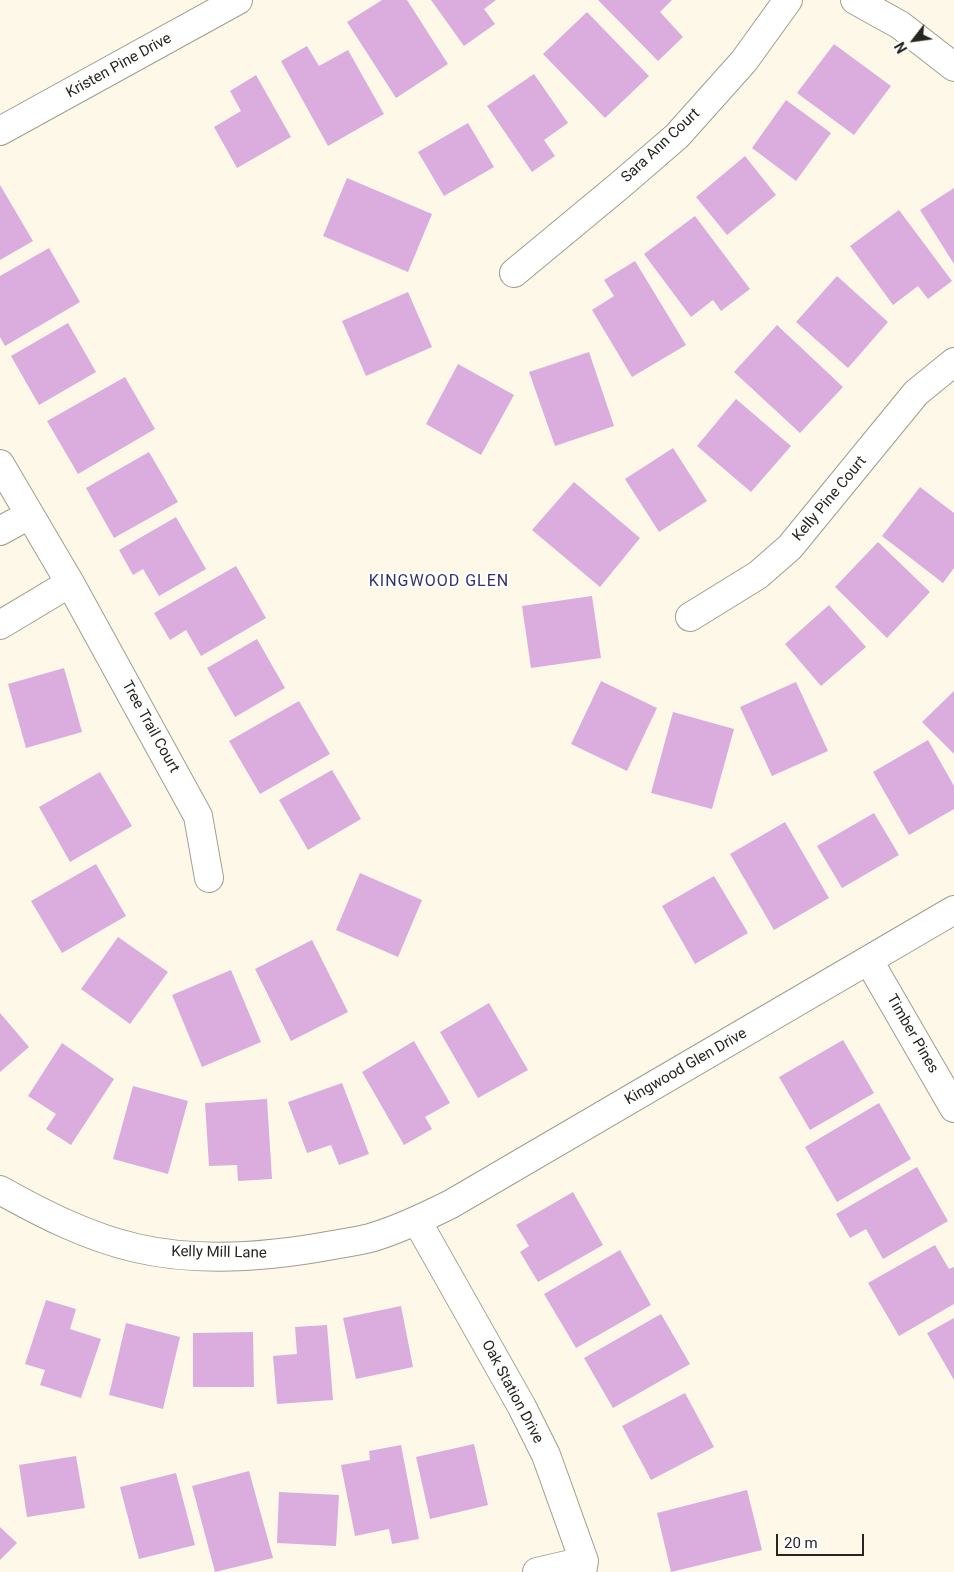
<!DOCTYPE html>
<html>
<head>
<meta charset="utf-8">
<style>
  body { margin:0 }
  #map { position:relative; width:954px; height:1572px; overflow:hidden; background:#fdf8e7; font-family:Roboto,sans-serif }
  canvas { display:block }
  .north { position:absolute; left:889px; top:15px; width:50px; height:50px; -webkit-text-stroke:4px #fff; paint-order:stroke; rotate:240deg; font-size:14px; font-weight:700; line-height:20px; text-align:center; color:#26251e }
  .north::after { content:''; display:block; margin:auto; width:18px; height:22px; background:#26251e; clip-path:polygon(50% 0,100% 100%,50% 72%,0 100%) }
  .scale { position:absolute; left:776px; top:1534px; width:88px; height:22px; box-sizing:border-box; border:2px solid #26251e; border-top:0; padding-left:6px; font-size:15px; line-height:18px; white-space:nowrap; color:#26251e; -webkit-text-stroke:4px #fff; paint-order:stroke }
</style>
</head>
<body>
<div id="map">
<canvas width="954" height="1572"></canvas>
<div class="north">N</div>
<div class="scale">20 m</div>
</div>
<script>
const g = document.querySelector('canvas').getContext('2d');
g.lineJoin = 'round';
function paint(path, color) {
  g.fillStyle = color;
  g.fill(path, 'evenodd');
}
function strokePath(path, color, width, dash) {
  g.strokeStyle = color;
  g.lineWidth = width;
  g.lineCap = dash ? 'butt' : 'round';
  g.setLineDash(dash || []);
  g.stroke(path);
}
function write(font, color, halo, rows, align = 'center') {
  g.font = font + ' Roboto,sans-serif';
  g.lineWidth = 4;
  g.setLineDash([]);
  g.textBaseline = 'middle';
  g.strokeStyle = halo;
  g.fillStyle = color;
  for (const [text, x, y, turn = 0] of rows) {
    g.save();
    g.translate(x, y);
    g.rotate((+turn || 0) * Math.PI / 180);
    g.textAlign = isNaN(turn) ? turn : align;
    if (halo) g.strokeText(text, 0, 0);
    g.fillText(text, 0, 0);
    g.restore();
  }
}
paint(new Path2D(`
  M382 0H407L448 64 396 98 347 22Z
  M431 0H496L484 9 495 24 464 46Z
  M598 0H672L660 12 683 37 658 61Z
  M587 12 649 76 605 118 543 54Z
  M834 44 891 86 854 135 797 93Z
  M307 46 319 66 348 50 384 114 328 146 281 61Z
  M534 74 568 123 544 140 555 156 532 172 487 106Z
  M256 75 291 137 237 168 214 127 241 111 230 91Z
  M786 100 831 133 796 181 752 148Z
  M468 123 494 167 444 196 418 152Z
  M745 156 776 195 727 235 696 197Z
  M347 178 432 214 408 272 323 236Z
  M0 185 33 241 0 260Z
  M954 188V264L920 210Z
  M899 210 952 281 928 299 918 286 893 305 850 246Z
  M695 216 750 289 721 311 713 300 691 317 644 254Z
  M49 248 80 302 5 346 0 337V276Z
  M635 261 686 345 632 377 592 310 614 296 604 280Z
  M837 276 888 322 848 368 796 322Z
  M408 292 432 347 366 376 342 321Z
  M68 323 96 372 39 405 11 356Z
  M777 325 843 387 800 433 734 372Z
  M589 352 614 426 555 446 529 372Z
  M458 364 514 395 481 455 426 424Z
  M125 377 155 429 78 474 47 421Z
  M736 399 791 446 751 492 697 446Z
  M673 448 707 501 659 532 625 479Z
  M149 452 178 502 114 538 86 488Z
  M574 482 640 538 600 587 532 530Z
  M920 487 954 513V568L943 583 882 536Z
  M176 517 206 569 159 596 143 569 133 575 119 550Z
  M878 542 930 592 887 638 835 587Z
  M236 566 266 618 201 656 186 630 170 640 154 613Z
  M592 596 601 658 531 668 522 606Z
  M829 605 866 647 821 686 785 644Z
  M257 639 285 688 235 717 207 668Z
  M64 668 82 732 26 748 8 684Z
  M601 681 657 708 627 771 571 744Z
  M796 682 828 751 772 776 740 707Z
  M954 691V754L922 722Z
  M299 701 330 754 260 794 229 741Z
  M673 712 734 729 712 809 651 793Z
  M928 740 954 786V809L909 835 873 772Z
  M332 770 361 819 308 850 279 800Z
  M100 772 132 826 70 862 39 807Z
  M874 813 899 855 842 888 817 846Z
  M785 822 829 898 774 930 730 854Z
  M96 864 126 916 62 953 31 901Z
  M360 873 422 900 398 957 336 930Z
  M714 876 748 933 695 964 662 906Z
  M118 937 168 972 130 1024 81 989Z
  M312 940 348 1012 291 1041 255 969Z
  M231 970 261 1042 202 1067 172 995Z
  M489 1003 528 1070 478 1098 440 1032Z
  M0 1013 29 1047 0 1072Z
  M843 1040 874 1093 810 1130 779 1077Z
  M414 1041 450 1103 425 1117 432 1129 404 1145 362 1072Z
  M62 1043 114 1079 71 1145 46 1129 56 1114 28 1096Z
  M342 1083 369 1154 339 1165 331 1145 307 1153 288 1102Z
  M133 1086 188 1101 168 1174 113 1159Z
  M267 1099 272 1179 238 1181 237 1165 209 1166 205 1103Z
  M879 1103 911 1159 837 1202 805 1147Z
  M917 1167 948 1221 883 1259 866 1229 850 1238 836 1214Z
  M573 1192 603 1245 538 1282 520 1252 529 1246 516 1225Z
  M935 1245 949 1269 954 1267V1304L899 1336 868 1283Z
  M620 1250 651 1305 576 1348 544 1294Z
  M46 1300 76 1309 70 1329 101 1339 81 1398 40 1385 45 1370 25 1364Z
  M401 1306 413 1367 356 1379 343 1318Z
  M661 1314 690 1364 613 1408 584 1358Z
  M954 1318V1380L927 1333Z
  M126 1323 180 1337 163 1409 109 1395Z
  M327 1325 333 1400 277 1404 273 1356 297 1354 295 1327Z
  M253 1332 254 1387H193V1333Z
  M685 1393 714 1447 651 1480 622 1426Z
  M474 1444 488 1505 430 1519 416 1457Z
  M401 1445 419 1539 392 1544 389 1529 355 1536 341 1465 370 1460 369 1451Z
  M76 1456 85 1508 27 1517 19 1465Z
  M249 1471 273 1558 215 1572 192 1486Z
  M176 1473 195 1545 139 1559 120 1487Z
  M747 1490 762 1550 671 1572 657 1513Z
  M279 1492 339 1495 336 1546 277 1543Z
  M0 1527 17 1543 0 1560Z`), '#daadde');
const minor = new Path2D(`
  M855 0 900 25 954 67
  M0 131 238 0
  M514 273 619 186 677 136 744 61 788 0
  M0 464 70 583 198 816 209 878
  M0 531 29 515
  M690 617 758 575 790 547 916 393 954 362
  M0 625 70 583
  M869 961 954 1108
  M0 1190C43 1214 88 1237 136 1248 200 1263 269 1257 333 1245 345 1243 358 1241 370 1238 398 1230 425 1217 451 1204L954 910
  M417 1221 522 1407 546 1455 584 1561 582 1572
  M537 1572 584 1561`);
strokePath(minor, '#a19d8e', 30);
strokePath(minor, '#fff', 28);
write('15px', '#26251e', '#fff', [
  ["Kristen Pine Drive",119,66,-29],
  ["Sara Ann Court",661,146,-43],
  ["Kelly Pine Court",830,499,-50],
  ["Tree Trail Court",150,727,61],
  ["Timber Pines",912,1034,60],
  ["Kingwood Glen Drive",686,1067,-30],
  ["Kelly Mill Lane",219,1253,1],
  ["Oak Station Drive",512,1392,62]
]);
g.letterSpacing = '1px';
write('16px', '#32316c', '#fff', [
  ["KINGWOOD GLEN",439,582]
]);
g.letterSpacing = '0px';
</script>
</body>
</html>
